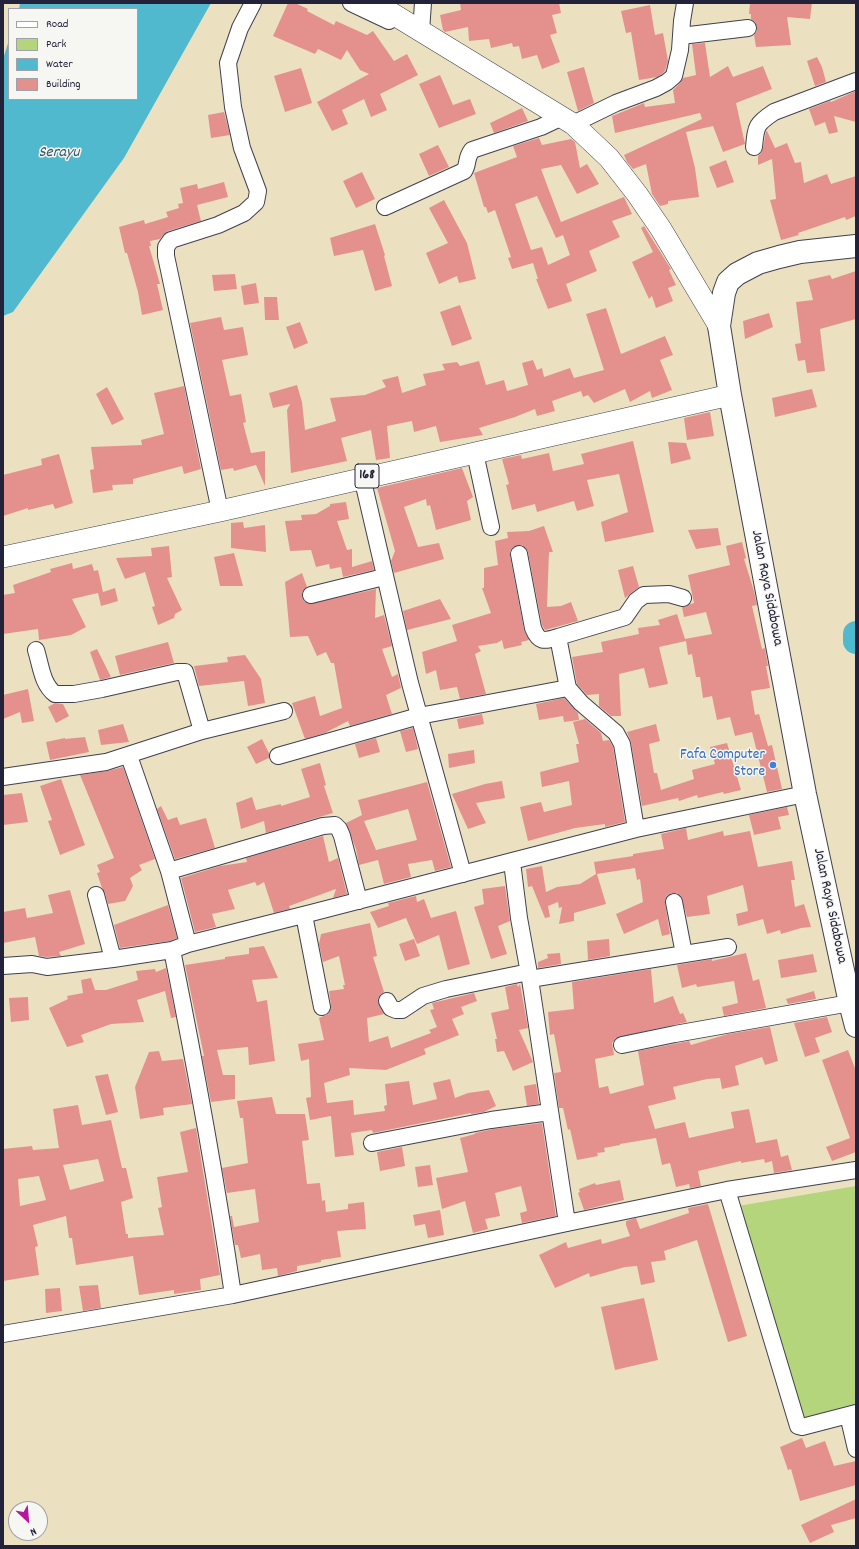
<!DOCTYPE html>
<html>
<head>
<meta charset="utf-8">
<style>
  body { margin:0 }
  #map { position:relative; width:859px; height:1549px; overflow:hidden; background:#ebe1c1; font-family:Dekko,sans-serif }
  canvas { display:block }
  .frame { position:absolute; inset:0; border:4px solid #22223b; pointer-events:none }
  .legend { position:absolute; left:8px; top:8px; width:130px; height:92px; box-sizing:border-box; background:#f6f6f2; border:1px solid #a1a1a9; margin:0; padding:5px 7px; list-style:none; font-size:12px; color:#22223b }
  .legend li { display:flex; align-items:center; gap:8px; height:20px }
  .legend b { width:20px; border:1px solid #a1a1a9 }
  .north { position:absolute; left:8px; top:1501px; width:40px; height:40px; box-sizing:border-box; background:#f6f6f2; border:1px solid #a1a1a9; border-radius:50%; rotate:154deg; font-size:11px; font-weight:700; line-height:16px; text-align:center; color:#22223b }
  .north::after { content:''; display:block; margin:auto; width:14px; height:18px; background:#b5179e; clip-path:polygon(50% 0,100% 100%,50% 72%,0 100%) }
</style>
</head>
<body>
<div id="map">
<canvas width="859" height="1549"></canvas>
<div class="frame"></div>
<ul class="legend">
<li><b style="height:5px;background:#fff"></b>Road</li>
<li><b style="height:11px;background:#b5d57c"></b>Park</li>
<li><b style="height:11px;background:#51b9ce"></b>Water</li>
<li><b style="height:11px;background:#e4918e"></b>Building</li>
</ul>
<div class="north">N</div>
</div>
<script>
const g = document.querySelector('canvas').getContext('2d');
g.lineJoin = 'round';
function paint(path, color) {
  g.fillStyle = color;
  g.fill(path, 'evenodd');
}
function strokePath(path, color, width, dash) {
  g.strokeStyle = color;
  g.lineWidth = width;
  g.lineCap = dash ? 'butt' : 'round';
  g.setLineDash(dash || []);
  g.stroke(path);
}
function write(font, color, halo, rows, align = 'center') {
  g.font = font + ' Dekko,sans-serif';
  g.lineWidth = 3;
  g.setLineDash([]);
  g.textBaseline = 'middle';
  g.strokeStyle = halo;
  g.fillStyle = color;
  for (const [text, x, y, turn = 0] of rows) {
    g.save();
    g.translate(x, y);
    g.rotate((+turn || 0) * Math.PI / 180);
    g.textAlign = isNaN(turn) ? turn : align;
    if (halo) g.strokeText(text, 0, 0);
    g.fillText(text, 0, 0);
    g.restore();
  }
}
paint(new Path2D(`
  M856 1186V1410L801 1424 738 1206Z`), '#b5d57c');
paint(new Path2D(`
  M20 3H211L124 158 13 312 3 316V59L9 40V99H137V9H19Z`), '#51b9ce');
strokePath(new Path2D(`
  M856 634V641`), '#51b9ce', 26);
paint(new Path2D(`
  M288 3H295L308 9 307 11 334 25 336 21 367 35 373 31 394 61 407 54 418 75 380 94 387 110 371 117 364 99 342 110 348 124 332 131 317 102 369 74 360 70 347 50 341 60 318 49 315 54 273 36Z
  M460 3H559L561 13 552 15 557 33 550 35 560 62 542 69 537 55 522 59 519 46 513 47 512 43 491 48 489 39 469 41 468 27 445 32 443 30 440 15 461 10Z
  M750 3H812L810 19 787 17 791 45 756 47 754 35 757 31V26L755 22 751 19V14H749Z
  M650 5 655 35 663 33 668 61 665 71 662 74 657 77 639 80 631 32 626 33 621 11Z
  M705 43 710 77 728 66 733 77 763 66 772 89 736 103 745 144 723 152 713 126 686 132 695 168 699 197 668 201V204L660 206 652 194 646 164 633 169 627 162 624 155 702 119 700 113 615 133 612 116 644 103 645 107 675 103 673 90 680 83 683 78 696 75 692 44Z
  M817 57 822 67 826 82 815 86 807 61Z
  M584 67 594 103 578 111 567 72Z
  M301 68 312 103 285 112 274 76Z
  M440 75 453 105 470 99 476 114 439 128 419 84Z
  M856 91V122L834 116 838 132 829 134 825 122 815 126 809 109 830 101 831 102Z
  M522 108 528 121 494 133 490 123Z
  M224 112 230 135 211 138 208 115Z
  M766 131H767L775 148 787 143 795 163 801 162 804 183 827 174 831 184 856 176V216L846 220 845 217 798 233 799 235 781 240 770 200 776 199 772 159 758 165V156L761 153 763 148Z
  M539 138 542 145 571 139 575 142 580 168 587 164 599 184 577 194 561 165 541 169 561 222 624 197 632 214 612 221 620 237 589 251 597 271 566 284 572 301 548 309 536 279H538L533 263 512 269 508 258 511 257 495 210 488 213 486 207H484L474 173 517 157 513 146ZM537 196 556 238 563 235 570 255 548 265 542 247 531 250 515 204Z
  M438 145 449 167 429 176 419 154Z
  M726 160 734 182 717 188 709 167Z
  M362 172 375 199 356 208 343 181Z
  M224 182 228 197 197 205 201 221 168 231 160 239 150 241 151 246H149L160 284H157L163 310 142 315 138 292 127 253H125L119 227 144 220 145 224 168 217 166 212 179 208 178 204 183 203 180 188 197 184 198 189Z
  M444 200 467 243 476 279 459 283 457 276 439 284 426 253 448 243 429 208Z
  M375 224 385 255 384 256 392 286 375 291 363 250 334 256 330 238Z
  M644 226 671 269 669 270 676 285 668 288 673 301 656 308 652 296 649 299 632 262 653 252 641 228Z
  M856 271V319L820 329 825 371 807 373 805 360 798 361 795 344 801 343 796 302 813 300 808 280 830 275 832 279Z
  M235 274 237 289 214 291 212 275Z
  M256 283 259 303 244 305 241 286Z
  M264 297H277L279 320H265Z
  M460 305 472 339 452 346 440 312Z
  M606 308 621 354 665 336 673 355 660 360 672 390 652 398 650 391 630 402 625 389 594 403 588 395 583 397 581 391 552 401 555 411 537 416 535 409 515 417 479 428 483 435 440 442 436 426 414 432 412 421 387 426 390 458 376 460 371 430 341 438 347 461 291 473 287 410 290 404 273 408 269 393 297 385 302 402 305 430 336 421 330 398 365 395 386 387 382 380 398 376 402 393 426 385 423 374 445 370 442 364 457 362 460 366 479 361 486 385 504 380 507 391 528 385 522 363 533 360 537 370 542 368 544 377 570 368 574 378 604 370 586 314Z
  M769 313 773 327 745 339 743 321Z
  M221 317 224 330 243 327 248 355 222 360 230 396 241 394 246 422 243 423 251 453 265 451V486L256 465 234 471 233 468 221 470 190 323Z
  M300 322 308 343 294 349 286 327Z
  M184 386 201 469 184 474 182 466 133 479V484L112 485 113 490 93 493 90 470 94 469 91 447 142 445 141 440 164 434 154 393Z
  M107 387 124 419 112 425 96 394Z
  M812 389 817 407 775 417 772 398Z
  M710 412 714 436 687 440 684 418Z
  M633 441 654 532 605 542 601 522 628 512 619 474 587 480 594 506 577 511 574 501 537 512 535 504 512 510 506 485 509 484 502 459 521 455 522 459 549 453 553 471 584 464 581 454Z
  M668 442 686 443 691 459 671 464Z
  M59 454 73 503 55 509 53 504 28 510V508L3 516V475L42 465 41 459Z
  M462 468 473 497 467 501 471 520 436 530 430 505 427 506 426 499 404 507 418 547 439 543 444 559 394 573 391 561 395 551 377 488Z
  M346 502 349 519 337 521 347 550 352 549V567L372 561 374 570 343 577 341 567 330 569 329 564 316 567 311 550 290 551 285 521 302 520 301 515 316 514 330 506V504Z
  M243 522 244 528 265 525 266 552 231 548V523Z
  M544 526 553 552H549L547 607 561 606 571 602 578 621 545 630 542 625 528 552 526 548 522 545 513 547 510 551V556L524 630 529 640 521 642 522 645 504 649 502 640 497 643 478 646 481 651 475 654 486 694 460 699 457 687 440 690 436 670 426 674 422 652 457 641 452 625 491 613 482 588H484V568L498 565 495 541 508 538 507 532 529 531Z
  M718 528 721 545 696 549 688 530Z
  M742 542 746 558 744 559 754 591 757 605 752 606 762 649 765 648 768 666H766L770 688 751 691 755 715 759 714 768 746 772 745 782 789 767 792 752 732 735 736 730 717 717 720 712 696 703 698 700 677H696L692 654 688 655 686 641 659 647 668 684 649 688 644 668 619 674 621 716H611L599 706V694L587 695 577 684 572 657 603 652 601 642 639 634 638 628 660 625 658 620 677 614 685 639 712 634 706 612 684 617 682 607 694 603 688 575 730 565 726 546Z
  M169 546 172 577 167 578 182 610 175 614 174 618 158 625 152 607 155 606 145 572 125 579 116 558 152 556 151 548Z
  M234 553 243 586H220L214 557Z
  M72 563 73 569 92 564 94 571 98 570 103 592 115 588 118 601 101 606 98 593 72 599 86 627 71 635 39 640 38 629 3 634V595L15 593 13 585 51 572 50 569Z
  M633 566 639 587 625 598 618 570Z
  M302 573 307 587 302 592V597L304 601 309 604 376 589 375 618 384 615 392 646 382 649 392 677 398 674 401 688 386 695 392 714 350 726 348 721 325 733 305 739 292 703 315 696 320 716 342 708 334 663H331L326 652 317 656 308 636 290 637 285 582Z
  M440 599 451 619 407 630 403 611Z
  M168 642 174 663 120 675 115 656Z
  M97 649 111 677 100 680 90 652Z
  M245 655 261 679 265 703 248 706 244 681 199 686 194 666 228 662 227 657Z
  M28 689 34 721 22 723 20 712 3 719V695Z
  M564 698 578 713 579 720 564 722 563 716 539 720 536 704Z
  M55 703 63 704 69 716 56 723 48 707Z
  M482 714 484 724 459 729 457 719Z
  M585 719 601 733 603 741 609 740 613 747 625 822 605 827V824L575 828 528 841 520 807 541 802 544 812 572 805 569 781 542 787 540 772 579 762 576 744H579L573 722Z
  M123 724 129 742 101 745 98 730Z
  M656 724 660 741 649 744 654 773H657L661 790 694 779 692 770 715 764 710 747 727 743 741 790 724 794 723 792 698 798 697 795 679 801 678 798 642 806 631 742 627 732Z
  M413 728 418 749 406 752 400 731Z
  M85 737 89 752 50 760 46 742 65 738V739Z
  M376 738 380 752 359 758 355 744Z
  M262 739 269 753V758L256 764 247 747Z
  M474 750 475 763 449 768 448 754Z
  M320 763 326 785 324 786 333 813 266 833 264 821 241 829 236 803 252 797 256 810 281 804V806L310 797 301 769Z
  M123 767 155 859 139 865 142 870 130 878 133 886 125 901 108 904 105 893 102 888 97 873 100 872 97 865 114 858 80 775 107 771Z
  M61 779 85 845 60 855 48 821 52 820 40 786Z
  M502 781 505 798 476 803 486 823 468 829 452 794 485 784Z
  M427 782 451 867 435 871 432 860 408 864 411 877 384 884 378 860 359 865 356 849 346 823 362 815 358 800ZM408 809 417 840 376 850 364 821Z
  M22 793 28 822 3 825V795Z
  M161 806 168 820 177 817 180 825 206 818 215 848 175 859 157 809Z
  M787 807 789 815 778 817 781 829 754 835 749 815Z
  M686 828 688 840 723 831 724 836 750 831 758 867 792 861 795 880H791L795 907 804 904 811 927 801 928 781 934 780 930 767 934 763 919 738 926 736 914 748 911 743 885 707 896 710 914 687 917 681 896 677 893H672L668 895 665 903 670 934 662 936 658 919 624 934 616 914 643 902 640 879 637 880 635 868 597 874 606 904 574 913V921L559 924 562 907 559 908 558 902 548 906 550 917 545 918 532 886 528 887 526 869 542 866 546 892 557 887 580 884 596 874 594 862 633 856V854L664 849 661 834Z
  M323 836 329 862 338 858 347 894 333 898 336 889 289 906 290 909 274 913 264 882 257 886 255 882 228 890 235 909 212 914 216 927 195 932 181 878 220 866 247 862 246 858Z
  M505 886 510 921 498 926 507 954 491 959 474 907 484 904 482 889Z
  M70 890 85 944 59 952 61 956 47 957 39 956 35 937 3 943V912L25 908 27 918 53 913 48 895Z
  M416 896 417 902 424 899 431 918 456 911 470 964 448 970 439 935 417 944 406 918 378 928 370 912 389 906 388 903Z
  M168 905 177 938 170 941 120 948 114 925Z
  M370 923 377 956 373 957 384 992 379 996 378 1001 384 1014 367 1018 369 1042 388 1036 391 1048 431 1033 429 1030 437 1027 430 1010 434 1009 432 1003 474 993 477 1001 461 1007 464 1014 452 1019 459 1035 424 1049 426 1054 386 1070 349 1068 350 1075 324 1083 327 1103 353 1100 354 1115 385 1111 384 1106 387 1105 385 1084 409 1081 413 1105 437 1099 433 1083 450 1079 455 1098 468 1093 489 1090 496 1106 484 1112 471 1114V1113L373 1133 372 1130 351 1133 354 1155 335 1157 331 1116 310 1120 306 1098 311 1097 309 1059 301 1061 298 1044 324 1040 319 1018 328 1014 331 1010V1005L329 991 344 989 343 985H345L339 956 323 962 319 944 321 934Z
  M414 939 420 956 405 961 399 944Z
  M609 939 610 956 588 960 587 941Z
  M264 946 278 978 252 980 257 1002 267 1000 275 1061 249 1065 248 1047 217 1050 223 1075H235V1099L211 1102 202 1056H204L185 965 225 959V957L249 954V948Z
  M560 953 561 964 538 968V962L548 958 547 954Z
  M746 953 753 981 759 979 766 1008 724 1016 722 1007 738 1003 734 981 697 987 696 984 682 988 677 965 712 959V961Z
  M813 954 817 972 781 978 778 960Z
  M166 968 176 1017 171 1018 165 991 137 1000 144 1022 111 1024 81 1035 84 1042 67 1047 49 1008 68 999 67 996 83 993 81 980 91 978 95 990H106L138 980 136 971 155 969 156 972Z
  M651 969 654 1003 673 996 680 1014 683 1013 687 1022 616 1038 612 1043 614 1055 595 1059 599 1088 608 1086 610 1094 644 1085 638 1051 689 1041 691 1045 728 1034 770 1027 778 1061 765 1065 762 1057 735 1066 739 1085 722 1089 720 1078 707 1079 673 1087 676 1099 648 1106 655 1129 685 1122 689 1138 734 1128 731 1112 749 1109 756 1143 777 1139 781 1157 788 1155 792 1170 774 1173 772 1161 765 1163 764 1159 741 1163V1161L698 1171 701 1186 690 1188 689 1184 676 1187 670 1163 662 1165 656 1138 620 1144V1145L604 1148 605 1152 597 1153 598 1156 577 1160 570 1129 568 1130 563 1108H559L554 1073 561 1072 554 1034 550 1035 548 1012 574 1009 572 982Z
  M517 984 518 987 520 984 528 1028 519 1030 533 1062 513 1071 504 1051 497 1052 495 1039H497L491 1013 509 1009 505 987Z
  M814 991 816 999 788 1004 786 999Z
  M28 997 29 1020 11 1022 9 998Z
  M827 1017 832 1032 815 1038 820 1052 805 1057 794 1023Z
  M848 1050 856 1071V1152L832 1161 826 1147 850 1138 822 1060Z
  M159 1051 162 1061 183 1059 192 1104 163 1108 164 1115 140 1119 135 1087 149 1052Z
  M108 1074 118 1112 106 1115 95 1076Z
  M536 1084 539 1104 527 1106 524 1086Z
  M272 1097 276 1114H305L309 1140 302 1141 307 1184 320 1183 322 1201 325 1200 326 1212 348 1209V1204L364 1202 366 1229 337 1231 341 1257 321 1260V1262L297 1266V1271L278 1276 277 1268 262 1270 260 1254 241 1258 238 1245H235L230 1216H232L234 1227 259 1222 255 1189 227 1193 222 1168 248 1163 243 1118H240L237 1101Z
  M78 1105 82 1125 111 1120 122 1168H126L133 1198 121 1202 126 1234H128V1238L164 1235 158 1208 162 1207 157 1177 188 1172 180 1132 196 1128 220 1275 200 1279 201 1290 174 1294V1290L139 1295 133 1256 76 1265 72 1238H69L66 1216 33 1225 38 1246 35 1247 39 1275 3 1281V1149L32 1146 33 1150 59 1148 53 1109ZM98 1159 104 1181 70 1190 63 1165ZM39 1176 46 1200 20 1206 18 1179Z
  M542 1123 556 1216 522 1223 520 1213 527 1211 521 1186 495 1193 500 1216 485 1219 488 1229 473 1233 465 1201 442 1209 436 1178 468 1172 460 1138 475 1134V1133L493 1129Z
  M402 1147 405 1166 380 1171 377 1152Z
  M430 1165 433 1185 418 1187 415 1167Z
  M620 1180 624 1200 584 1210 578 1193 580 1192 579 1189 595 1183 596 1185Z
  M708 1204 747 1336 728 1342 697 1240 664 1251 666 1260 651 1262 655 1282 641 1285 637 1266 625 1267 590 1277 589 1273 555 1288 539 1255 566 1242 568 1248 601 1239 602 1244 630 1236 626 1225V1221L636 1218 640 1229 689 1213 688 1208Z
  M440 1210 444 1235 428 1238 425 1224 415 1226 413 1215Z
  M98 1285 101 1308 83 1311 79 1286Z
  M60 1288 62 1311 46 1313 45 1289Z
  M644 1298 658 1360 615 1370 601 1307Z
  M802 1438 806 1448 825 1441 834 1466 856 1461V1485L800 1501 791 1469 788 1470 780 1447Z
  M856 1499V1518L831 1525 834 1532 810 1543 801 1525Z`), '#e4918e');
const minor = new Path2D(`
  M351 3 389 21
  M421 31 423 3
  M681 36 748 28
  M573 124 616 103 656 88 667 82 674 76 680 50 682 21 685 3
  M754 147C756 126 756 124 774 112L856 81
  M385 207 464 171C469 164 465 159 472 150L541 127 562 117
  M475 453 491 527
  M362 477 410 683 463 874
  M220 511 166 256V247L171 240 218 225 244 213 256 202 258 191 242 148 233 107 228 63 240 28 253 3
  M519 554 533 628C539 643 544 641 558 637
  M311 595 384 577
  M568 688 581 703 616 733 622 744 636 829
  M202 731 284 711
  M129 756 169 871 188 944
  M278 756 419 716 568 688 558 637 625 617 636 601 644 595 669 594 683 598
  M3 777 106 762 202 731 185 672H177L102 689 74 694H55C42 684 41 666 36 650
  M512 862 519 918 530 979 567 1223
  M169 871 323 826 335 825 339 829 342 836 359 901
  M96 895 113 959
  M674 902 684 954
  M304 915 322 1007
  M172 950C195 1064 216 1179 233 1295
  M3 966 32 964 47 967 113 959 172 950 188 944 311 913 636 829 805 794
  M530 979 728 947
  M387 1001 391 1008 396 1010H402L423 996 446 989 529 972
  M622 1045 675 1034 850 1003
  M372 1143 491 1120 550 1112
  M727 1190 798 1426 802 1427 856 1413
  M3 1334 233 1295 567 1223 727 1190 856 1170
  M848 1415 856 1449`);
const major = new Path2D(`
  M375 3 573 124 609 158 637 194 661 229 719 326
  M3 557 220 511 730 395`);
const highway = new Path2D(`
  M856 246 800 252 779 257 758 263 737 274 728 282 724 293 719 326 730 395 805 794 850 1003 856 1026`);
strokePath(minor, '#403f4f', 18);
strokePath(major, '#403f4f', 22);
strokePath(highway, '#403f4f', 24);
strokePath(minor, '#fff', 16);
strokePath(major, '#fff', 21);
strokePath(highway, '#fff', 22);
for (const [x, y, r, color] of [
  [773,765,4,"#3f7fe0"]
]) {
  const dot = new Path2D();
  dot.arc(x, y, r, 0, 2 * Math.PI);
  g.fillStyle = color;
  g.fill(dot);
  strokePath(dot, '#f6f6f2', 1.5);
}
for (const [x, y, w] of [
  [367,476,24]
]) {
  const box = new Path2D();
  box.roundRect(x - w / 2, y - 12, w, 24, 3);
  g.fillStyle = '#f6f6f2';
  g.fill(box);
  strokePath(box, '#22223b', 1);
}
write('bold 14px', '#22223b', null, [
  ["168",367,476]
]);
write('15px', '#22223b', '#f6f6f2', [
  ["Jalan Raya Sidabowa",766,588,79],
  ["Jalan Raya Sidabowa",829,906,78]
]);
write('15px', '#366cbe', '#f6f6f2', [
  ["Fafa Computer",765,756],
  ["Store",765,773]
], 'right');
write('italic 16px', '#32576e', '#f6f6f2', [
  ["Serayu",59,154]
]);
</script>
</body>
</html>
